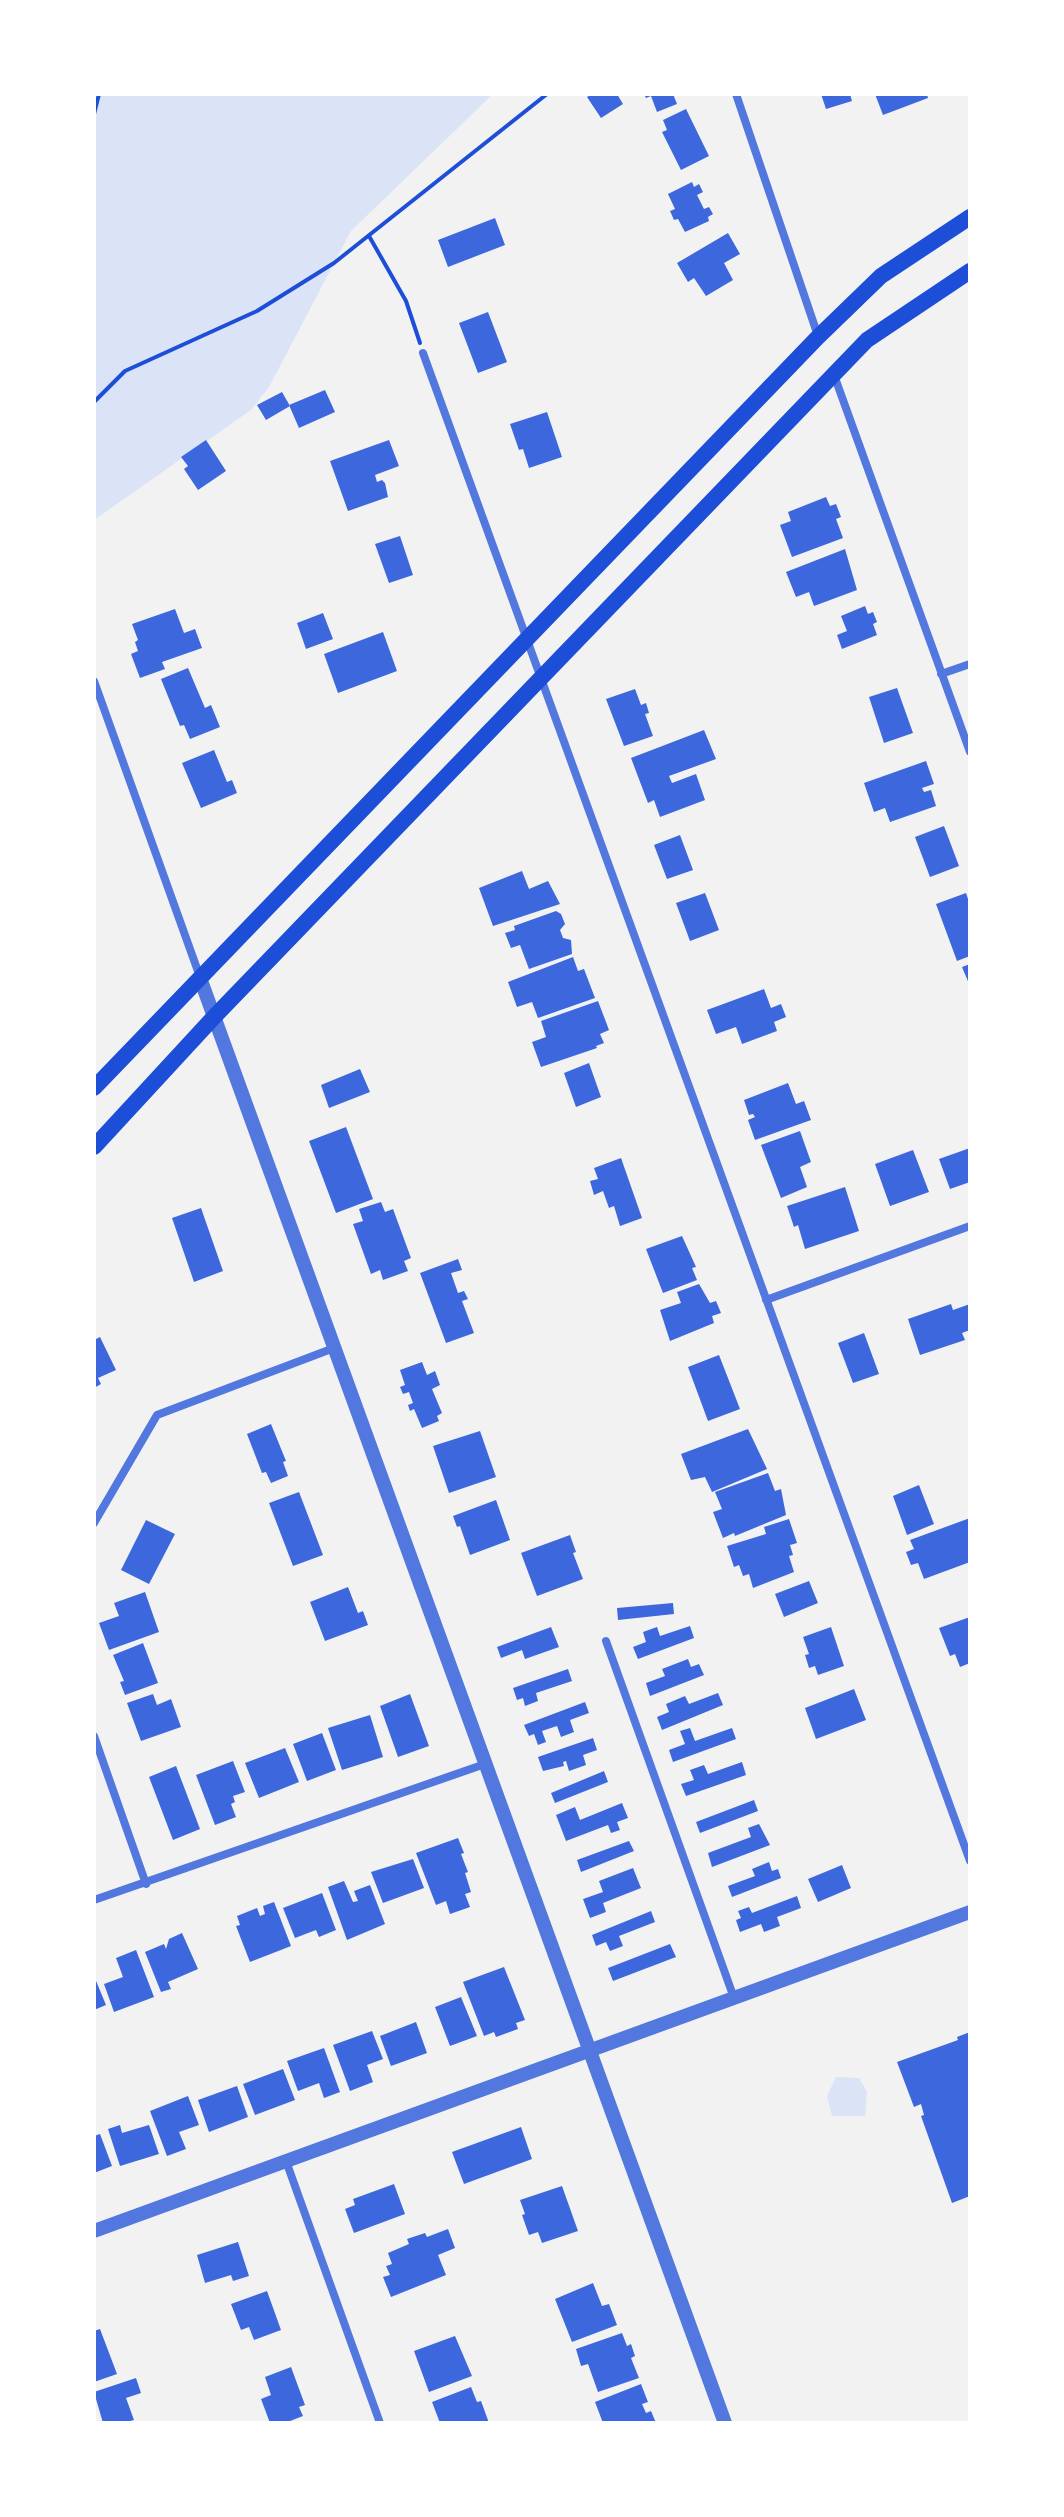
<!DOCTYPE html>
<html>
<head>
<meta charset="utf-8">
<style>
  body { margin:0 }
  #map { position:relative; width:1064px; height:2517px; overflow:hidden; background:#f2f2f2; font-family:"Noto Sans",sans-serif }
  canvas { display:block }
  .frame { position:absolute; inset:0; border:96px solid #fff; pointer-events:none }
</style>
</head>
<body>
<div id="map">
<canvas width="1064" height="2517"></canvas>
<div class="frame"></div>
</div>
<script>
const g = document.querySelector('canvas').getContext('2d');
g.lineJoin = 'round';
function paint(path, color) {
  g.fillStyle = color;
  g.fill(path, 'evenodd');
}
function strokePath(path, color, width, dash) {
  g.strokeStyle = color;
  g.lineWidth = width;
  g.lineCap = dash ? 'butt' : 'round';
  g.setLineDash(dash || []);
  g.stroke(path);
}
paint(new Path2D(`
  M94 94H493L351 231 269 387 251 410 94 520Z
  M836 2077 859 2078 867 2092 865 2116H832L827 2096Z`), '#dbe4f7');
paint(new Path2D(`
  M592 94H617L623 104 601 118 587 97Z
  M644 94H673L677 104 657 112 651 96 646 98Z
  M821 94H850L852 101 826 109Z
  M875 94H927L928 98 883 115Z
  M686 109 709 156 681 170 662 132 667 130 663 120Z
  M692 182 694 187 699 184 703 192 697 195 704 209 709 207 713 214 708 217 709 221 685 232 678 219 674 220 670 211 675 209 668 194Z
  M495 218 505 245 448 267 438 240Z
  M728 233 740 254 724 263 733 280 706 296 694 278 688 282 677 263Z
  M488 312 507 362 478 373 459 323Z
  M325 390 335 412 299 428 289 405Z
  M282 392 290 406 266 420 257 405Z
  M547 412 562 457 529 468 523 449 519 450 510 424Z
  M206 440 226 471 198 490 184 469 188 466 181 457Z
  M389 440 399 466 375 475 377 482 382 480 385 483 388 497 348 511 330 461Z
  M826 497 830 506 836 504 841 517 836 519 843 538 792 557 780 525 791 521 788 512Z
  M400 536 413 575 389 583 375 544Z
  M845 549 857 590 814 606 809 592 796 597 786 572Z
  M865 606 868 614 873 612 877 622 873 624 877 635 842 649 837 635 847 631 841 616Z
  M175 609 184 633 195 629 202 648 162 662 165 669 140 678 131 654 138 651 135 642 138 640 132 624Z
  M323 613 333 639 306 649 297 623Z
  M383 632 397 671 338 693 324 654Z
  M188 668 205 708 211 705 220 727 190 739 184 725 180 726 161 679Z
  M897 688 913 733 884 743 869 697Z
  M635 689 641 705 646 703 649 713 645 714 653 736 624 746 606 699Z
  M704 730 716 759 669 776 672 783 696 774 705 800 660 817 654 800 648 803 631 758Z
  M214 750 227 782 232 780 237 793 201 808 182 763Z
  M926 761 934 784 922 788 924 792 931 790 936 806 890 822 885 808 874 812 864 783Z
  M944 826 959 866 930 877 915 837Z
  M680 835 693 870 667 879 654 845Z
  M522 871 529 889 548 881 560 904 493 926 479 888Z
  M705 893 719 930 690 941 676 903Z
  M966 893 970 905V956L957 961 936 904Z
  M556 911 561 914 565 924 560 930 563 938 571 940 572 954 529 969 520 945 511 948 505 933 515 930 514 926Z
  M573 957 578 971 584 969 595 998 538 1018 532 1002 517 1007 508 982Z
  M970 964V986L962 967Z
  M764 989 771 1008 781 1004 786 1017 774 1022 777 1031 742 1044 736 1027 716 1034 707 1010Z
  M598 1001 609 1030 600 1034 604 1043 596 1046 597 1048 541 1067 532 1042 546 1037 541 1021Z
  M589 1063 601 1097 576 1107 564 1073Z
  M360 1069 370 1092 329 1108 321 1085Z
  M788 1083 796 1104 804 1101 811 1120 755 1140 748 1120 755 1117 753 1114 749 1115 744 1100Z
  M346 1127 373 1199 336 1213 309 1141Z
  M800 1131 811 1162 800 1167 807 1187 781 1198 761 1145Z
  M970 1148V1182L950 1189 939 1159Z
  M913 1150 929 1192 890 1206 875 1164Z
  M621 1158 642 1218 620 1226 614 1206 609 1208 603 1191 594 1195 590 1181 598 1179 594 1168Z
  M845 1187 859 1231 805 1249 798 1225 794 1227 787 1206Z
  M381 1202 385 1212 393 1209 411 1258 404 1261 408 1271 383 1280 380 1270 371 1274 353 1224 363 1221 359 1209Z
  M201 1208 223 1271 194 1282 172 1218Z
  M682 1236 696 1267 692 1268 697 1280 663 1293 646 1249Z
  M458 1259 462 1270 451 1273 458 1293 464 1291 468 1299 462 1301 474 1333 446 1343 420 1273Z
  M699 1284 710 1303 716 1301 721 1313 712 1316 714 1323 670 1341 660 1310 681 1303 677 1292Z
  M951 1304 953 1310 970 1304V1330L962 1333 965 1340 920 1355 908 1319Z
  M864 1333 879 1374 853 1383 838 1343Z
  M100 1337 116 1370 98 1378 101 1384 94 1388V1340Z
  M719 1355 740 1409 708 1421 688 1367Z
  M422 1362 427 1375 435 1371 440 1385 432 1389 442 1413 437 1416 439 1421 422 1428 414 1409 410 1411 408 1405 413 1403 409 1392 403 1394 400 1387 405 1385 400 1370Z
  M271 1424 286 1461 283 1462 288 1476 271 1483 266 1472 262 1473 247 1434Z
  M748 1429 767 1469 712 1492 705 1477 691 1480 681 1454Z
  M480 1431 496 1477 449 1493 433 1446Z
  M768 1473 775 1491 781 1489 786 1515 735 1536 734 1533 723 1538 713 1512 722 1509 715 1492Z
  M919 1485 934 1524 907 1535 893 1496Z
  M299 1492 323 1555 293 1566 269 1503Z
  M496 1500 510 1540 470 1555 460 1526 457 1527 453 1516Z
  M970 1518V1562L924 1579 918 1563 911 1565 906 1552 914 1549 910 1540Z
  M789 1519 797 1543 790 1545 793 1555 789 1556 794 1572 753 1588 749 1574 743 1576 739 1565 734 1567 727 1546 766 1534 764 1527Z
  M146 1520 175 1534 149 1584 121 1570Z
  M570 1535 576 1552 573 1553 583 1579 537 1596 521 1553Z
  M809 1581 818 1603 784 1617 775 1594Z
  M348 1587 358 1613 363 1611 368 1625 325 1641 310 1602Z
  M145 1592 159 1632 109 1650 99 1623 119 1616 114 1603Z
  M673 1603 674 1614 618 1620 617 1608Z
  M970 1617V1663L960 1667 955 1654 950 1656 939 1628Z
  M690 1626 694 1638 638 1659 633 1647 646 1642 643 1632 657 1627 660 1636Z
  M551 1627 559 1647 525 1659 522 1650 501 1658 497 1647Z
  M831 1627 844 1666 818 1675 815 1666 809 1668 805 1655 809 1654 803 1637Z
  M143 1643 158 1683 125 1695 120 1682 124 1681 113 1655Z
  M688 1659 691 1667 699 1664 704 1675 650 1696 646 1683 665 1676 662 1669Z
  M568 1669 572 1681 536 1693 538 1701 525 1706 523 1698 517 1700 513 1688Z
  M854 1689 866 1720 816 1739 805 1708Z
  M718 1693 723 1705 662 1730 657 1717 669 1712 666 1704 685 1696 689 1704Z
  M153 1694 157 1705 171 1699 181 1727 141 1741 127 1703Z
  M410 1694 429 1746 398 1757 380 1706Z
  M585 1702 589 1713 570 1720 574 1732 561 1737 557 1726 542 1731 546 1742 538 1745 534 1734 529 1736 524 1725Z
  M370 1715 383 1757 342 1770 328 1728Z
  M690 1728 695 1741 732 1728 736 1739 673 1762 669 1750 685 1744 680 1731Z
  M322 1733 336 1770 307 1781 293 1744Z
  M593 1738 597 1750 583 1755 586 1765 569 1771 566 1761 563 1762 564 1766 543 1771 538 1757Z
  M285 1748 299 1782 259 1798 245 1763Z
  M233 1761 245 1792 233 1796 235 1802 231 1804 236 1817 215 1825 196 1775Z
  M742 1762 746 1775 686 1796 681 1784 694 1780 690 1770 704 1765 708 1774Z
  M176 1766 200 1829 173 1840 149 1777Z
  M604 1771 608 1782 555 1803 551 1793Z
  M754 1800 758 1811 700 1833 696 1822Z
  M622 1803 628 1818 617 1822 620 1830 611 1833 608 1825 566 1841 556 1815 575 1807 580 1820Z
  M759 1824 770 1845 712 1867 708 1853 751 1837 748 1828Z
  M458 1838 464 1853 461 1854 468 1872 465 1873 471 1892 465 1894 470 1907 450 1914 446 1901 436 1905 416 1853Z
  M629 1841 634 1851 581 1872 577 1860Z
  M413 1859 424 1888 383 1903 371 1872Z
  M769 1862 772 1871 778 1869 781 1878 732 1897 728 1886 755 1876 752 1869Z
  M842 1865 851 1888 818 1902 808 1879Z
  M633 1868 641 1888 603 1903 606 1912 590 1918 583 1899 603 1892 599 1881Z
  M344 1881 353 1902 358 1901 354 1891 370 1885 385 1924 347 1940 328 1887Z
  M322 1893 336 1930 319 1937 316 1930 295 1938 283 1908Z
  M797 1896 801 1908 777 1917 780 1926 764 1932 761 1924 740 1932 736 1920 741 1918 738 1911 749 1907 752 1913Z
  M274 1902 291 1946 250 1962 236 1926 240 1925 237 1916 257 1908 260 1916 265 1914 263 1906Z
  M651 1911 655 1922 619 1936 623 1946 610 1951 606 1942 596 1946 592 1935Z
  M182 1933 198 1969 168 1982 171 1989 161 1992 145 1952 164 1944 166 1949 169 1939Z
  M670 1944 676 1957 613 1981 608 1968Z
  M136 1950 154 1997 114 2012 104 1984 123 1977 116 1958Z
  M504 1967 525 2020 516 2023 518 2029 496 2037 494 2032 484 2036 463 1982Z
  M94 1976 106 2005 94 2010Z
  M461 1997 477 2036 450 2046 435 2007Z
  M416 2022 427 2053 391 2066 380 2036Z
  M372 2031 383 2059 367 2065 373 2082 350 2091 333 2045Z
  M970 2032V2196L952 2203 921 2116 924 2115 921 2104 914 2107 897 2062 958 2040 957 2037Z
  M324 2048 340 2092 324 2098 319 2083 298 2091 287 2061Z
  M283 2069 295 2100 255 2115 243 2084Z
  M237 2086 248 2117 209 2132 198 2100Z
  M188 2096 199 2125 179 2132 186 2149 167 2156 150 2111Z
  M120 2125 122 2133 149 2125 159 2154 120 2166 108 2129Z
  M521 2127 532 2159 464 2184 452 2152Z
  M100 2134 112 2166 94 2173V2136Z
  M394 2184 405 2214 354 2233 345 2209 355 2205 353 2199Z
  M562 2186 578 2231 542 2243 538 2232 529 2235 522 2215 525 2214 520 2200Z
  M448 2229 455 2248 438 2255 446 2275 391 2297 383 2277 390 2275 386 2266 392 2264 388 2253 409 2244 407 2239 425 2233 427 2237Z
  M238 2242 249 2276 233 2281 231 2275 205 2283 197 2255Z
  M593 2283 602 2306 609 2304 617 2325 572 2342 555 2299Z
  M267 2291 281 2330 254 2340 249 2327 241 2330 231 2304Z
  M100 2329 117 2374 94 2382V2331Z
  M622 2333 627 2346 631 2344 635 2356 631 2358 639 2378 598 2392 588 2364 581 2366 576 2349Z
  M455 2336 472 2376 429 2392 414 2351Z
  M291 2367 305 2405 299 2407 303 2416 285 2423H270L261 2399 271 2395 265 2377Z
  M136 2378 141 2393 126 2398 134 2420 123 2423H103L94 2392Z
  M641 2384 648 2402 642 2404 646 2413 651 2411 656 2423H603L595 2402Z
  M471 2387 477 2402 481 2401 489 2423H440L432 2402Z`), '#3d67dc');
strokePath(new Path2D(`
  M94 114 99 94
  M369 236 406 301 420 343
  M94 402 125 371 257 311 334 263 547 94`), '#1d4ed8', 4);
strokePath(new Path2D(`
  M736 94 818 336
  M423 353 970 1861
  M834 375 970 752
  M941 674 970 664
  M94 681 200 977
  M766 1300 970 1226
  M94 1523 157 1415 334 1348
  M606 1641 734 1998
  M94 1736 146 1884
  M94 1900 485 1764
  M286 2161 380 2423`), '#5277de', 8);
strokePath(new Path2D(`
  M200 978 725 2423
  M94 2231 970 1912`), '#5277de', 14);
strokePath(new Path2D(`
  M94 1088 818 337 881 276 970 217
  M94 1147 214 1017 867 340 970 271`), '#1d4ed8', 16);
</script>
</body>
</html>
